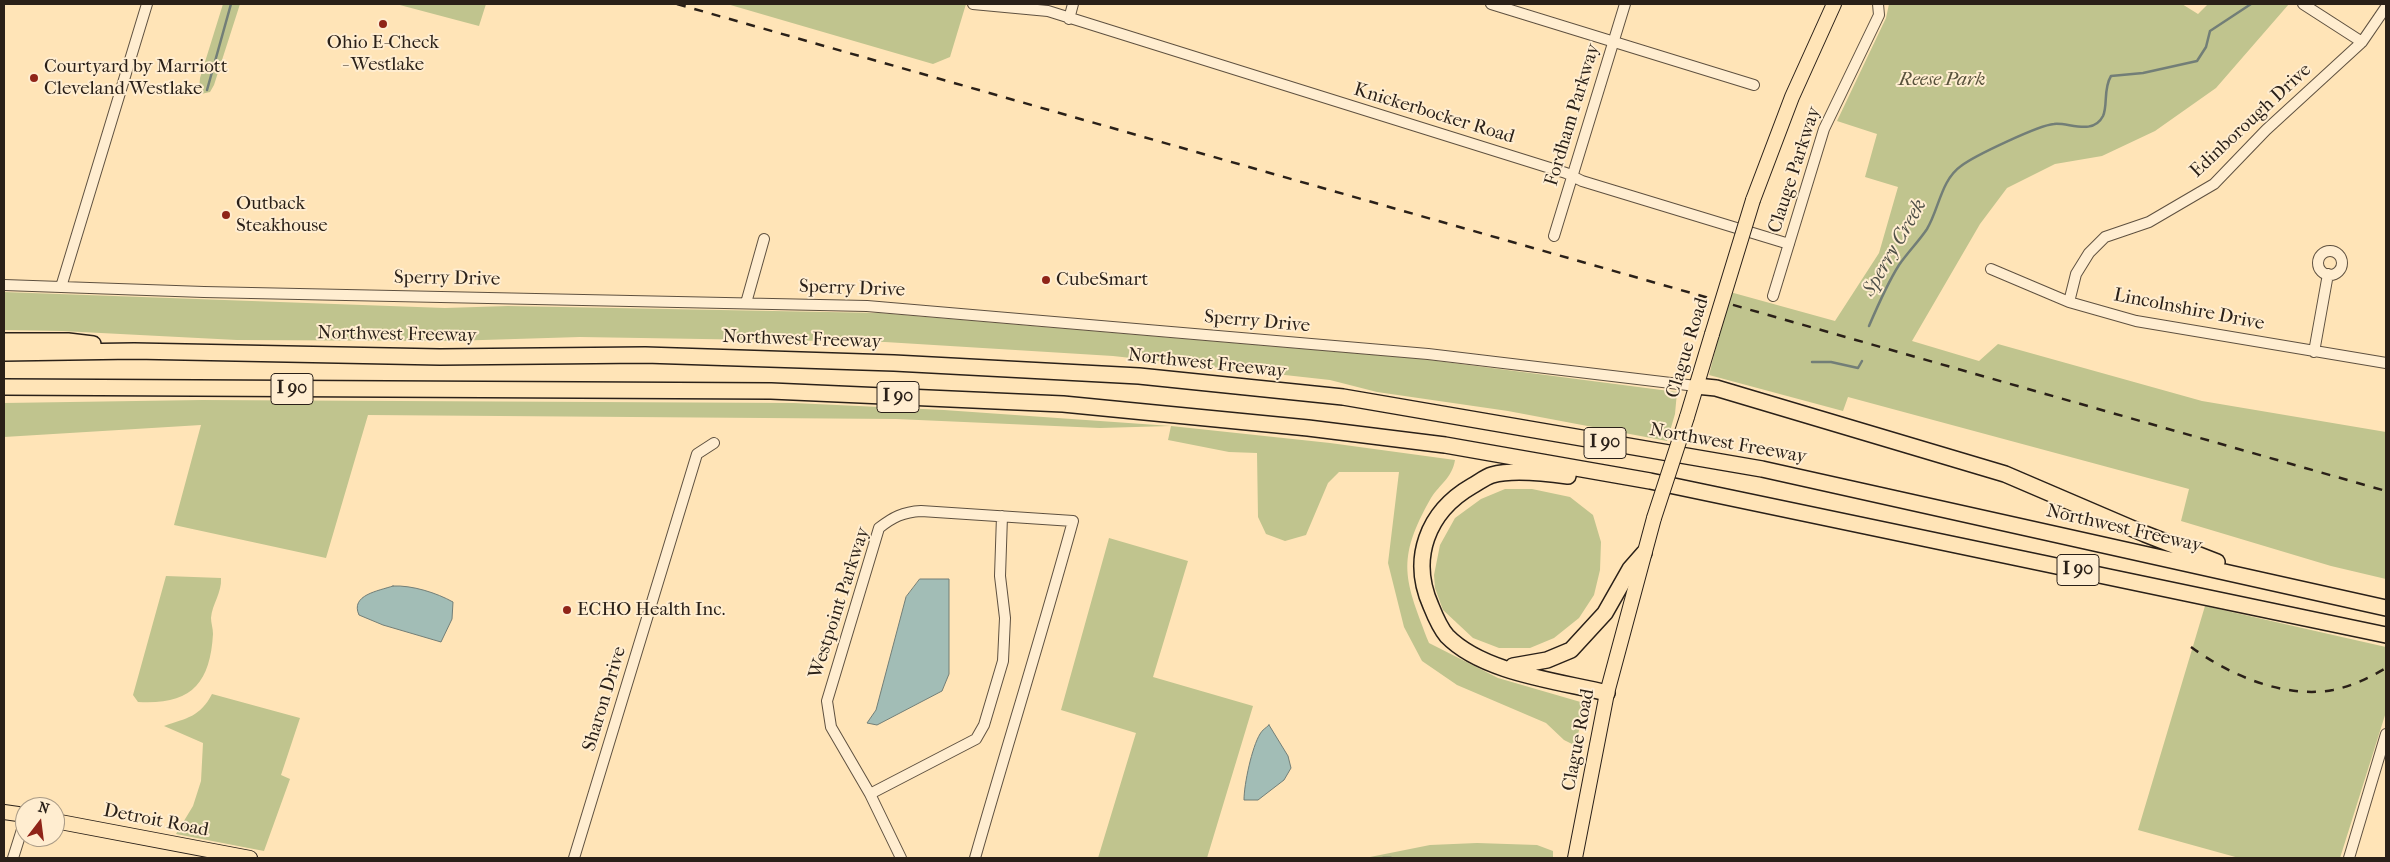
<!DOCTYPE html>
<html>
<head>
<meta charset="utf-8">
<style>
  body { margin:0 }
  #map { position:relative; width:2390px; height:862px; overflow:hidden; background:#ffe4b7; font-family:"IM FELL French Canon",serif }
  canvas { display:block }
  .frame { position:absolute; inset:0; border:5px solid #2a2018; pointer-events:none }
  .north { position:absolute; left:15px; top:797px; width:50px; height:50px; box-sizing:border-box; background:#ffedd0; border:1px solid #aa9b86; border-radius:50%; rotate:15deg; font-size:14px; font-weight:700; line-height:20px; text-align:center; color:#2a2018 }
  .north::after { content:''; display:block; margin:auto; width:18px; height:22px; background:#8f2418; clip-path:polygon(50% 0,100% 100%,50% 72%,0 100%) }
</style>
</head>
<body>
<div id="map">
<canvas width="2390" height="862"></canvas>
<div class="frame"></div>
<div class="north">N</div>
</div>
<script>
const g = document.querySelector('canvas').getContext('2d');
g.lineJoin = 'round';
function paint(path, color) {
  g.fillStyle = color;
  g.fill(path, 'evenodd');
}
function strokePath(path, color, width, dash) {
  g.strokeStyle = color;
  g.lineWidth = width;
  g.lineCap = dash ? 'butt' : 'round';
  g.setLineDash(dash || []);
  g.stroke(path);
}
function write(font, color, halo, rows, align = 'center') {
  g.font = font + ' "IM FELL French Canon",serif';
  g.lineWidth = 4;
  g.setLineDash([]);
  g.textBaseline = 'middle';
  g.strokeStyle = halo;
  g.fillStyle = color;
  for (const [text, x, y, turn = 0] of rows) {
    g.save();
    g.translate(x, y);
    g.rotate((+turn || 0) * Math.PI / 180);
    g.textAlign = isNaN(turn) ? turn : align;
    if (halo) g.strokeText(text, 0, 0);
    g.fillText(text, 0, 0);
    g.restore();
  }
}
paint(new Path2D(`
  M223 4H240L214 85 210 92 201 94 199 90 200 78Z
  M396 4H486L479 26Z
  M727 4H966L950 57 933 64Z
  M1889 4H2182L2198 14 2208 4H2289L2216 88 2155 131 2102 156 2055 164 2007 188 1980 224 1912 341 1979 361 1998 344 2202 401 2386 432V579L2331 566 2181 521 2189 489 1848 397 1843 411 1709 375 1730 292 1835 321 1879 253 1898 187 1865 177 1877 134 1837 121 1886 18Z
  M4 292 445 308 508 306 880 313 1422 359 1677 392 1675 414 1667 441 1508 411 1377 392 1330 380 1113 356 885 342 580 337 450 341 237 340 62 331 4 330Z
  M202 400 794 403 944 410 1171 426 1330 443 1455 460C1452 478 1440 484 1431 498 1395 561 1405 580 1429 643L1498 678 1584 703 1576 746 1564 740 1546 723 1457 685 1422 661 1404 627 1388 563 1399 472H1339L1328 483 1306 535 1285 541 1266 534 1258 517 1257 453 1229 452 1168 440 1171 426 1100 428 896 419 368 415 326 558 174 525 201 425 4 437V403Z
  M1505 489H1532L1570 497 1593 515 1601 542 1600 570 1594 595 1579 618 1554 638 1530 648H1499L1473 638 1443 610 1435 588 1434 575 1440 545 1455 518 1481 499Z
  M1109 538 1188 561 1153 677 1253 706 1207 858H1098L1136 733 1061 710Z
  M166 576 221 578C222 593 212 604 211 618 211 623 213 628 213 634 210 685 190 705 138 702L133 695Z
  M2205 606 2386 647V712L2340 858H2239L2138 830Z
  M212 694 300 718 281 775 290 779 264 851 176 834 193 806 201 781 203 743 164 726C187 718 200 717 212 694Z
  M1477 843 1537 845 1553 851V858H1365L1430 845Z`), '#c0c48e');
const water = new Path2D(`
  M920 579H949V674L942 691 877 725 867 723 876 710 906 597Z
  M393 586C412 585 437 593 453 602L452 619 441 642 383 625 359 615C350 595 378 591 393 586Z
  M1269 725 1288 756 1291 768 1284 780 1258 800H1244C1244 784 1252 747 1260 734 1262 730 1266 728 1269 725Z`);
paint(water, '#a2bdb6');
strokePath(water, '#727e77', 1);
strokePath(new Path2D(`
  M207 90 231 4
  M1869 326C1878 305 1887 284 1899 265 1908 252 1919 241 1927 229 1939 209 1941 180 1961 166 1974 156 2039 125 2054 124 2068 122 2093 136 2103 116 2108 105 2103 89 2111 76L2143 73 2197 61 2206 47 2210 31 2251 4
  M1812 362H1831L1858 368 1862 361
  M1383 858H1391`), '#727e77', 2.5);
const minor = new Path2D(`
  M973 4 1048 11 1566 173 1582 181 1789 244
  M1491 4 1754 85
  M2303 4 2362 42
  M1069 19 1073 4
  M1554 236 1625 4
  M2318 263a12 12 0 1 1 24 0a12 12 0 1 1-24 0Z
  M1991 269 2069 302 2136 321 2386 363
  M4 285 204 292 867 306 1428 354 1696 386
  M61 287 147 4
  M1773 296 1824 129 1879 15 1878 4
  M2069 302 2076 274 2089 253 2105 237 2149 222 2214 184 2266 130 2362 42 2386 7
  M746 303 764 239
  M2314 352 2328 274
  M870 794 976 739 984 725 1003 661 1005 618 1000 576 1002 516
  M13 858 25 820
  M574 858 697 454 714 443
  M901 858 870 794 831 727 827 701 879 528C893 517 903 512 921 511L1073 521C1042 634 1007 746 975 858
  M2349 858 2386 734`);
const major = new Path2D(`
  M1753 200 1792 97 1834 4
  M1687 417 1712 334
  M4 812 25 815
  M55 821 250 858
  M1575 858 1607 693 1654 518`);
const highway = new Path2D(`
  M4 341H68L93 344
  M4 353 134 351 440 357 645 355 894 363 1139 376 1343 397 1762 469 2386 608
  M1696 386 1716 388 2005 474 2145 534 2217 562
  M4 387 771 391 1063 404 1308 428 1445 445 1650 481 2386 635
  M1568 476C1546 473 1513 469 1492 475 1485 477 1478 483 1472 486 1427 512 1410 559 1431 606 1435 616 1440 628 1447 636 1483 673 1558 681 1607 693
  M1513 666 1547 660 1571 650 1605 613 1630 569 1644 553`);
strokePath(minor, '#5f5140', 12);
strokePath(major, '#2a2018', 16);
strokePath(highway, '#2a2018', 18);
strokePath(minor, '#ffedd0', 10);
strokePath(major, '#ffe4b7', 14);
strokePath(highway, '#ffe4b7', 15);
strokePath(new Path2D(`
  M677 4 2386 491
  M2191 647C2229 675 2285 699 2333 690 2352 686 2369 678 2386 668`), '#2a2018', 2.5, [9, 9]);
const majorBridge = new Path2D(`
  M1712 334 1753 200
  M1654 518 1687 417`);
strokePath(majorBridge, '#2a2018', 16, []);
strokePath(majorBridge, '#ffe4b7', 14);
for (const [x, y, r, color] of [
  [383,24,5,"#8f2418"],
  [34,78,5,"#8f2418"],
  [226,215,5,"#8f2418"],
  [1046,280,5,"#8f2418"],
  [567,610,5,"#8f2418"]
]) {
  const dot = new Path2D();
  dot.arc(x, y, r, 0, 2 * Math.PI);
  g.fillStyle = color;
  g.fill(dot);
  strokePath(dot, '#ffedd0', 2);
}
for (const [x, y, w] of [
  [292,389,42],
  [898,397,42],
  [1605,443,42],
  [2078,570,42]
]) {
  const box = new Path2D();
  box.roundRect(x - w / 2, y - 15.5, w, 31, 4);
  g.fillStyle = '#ffedd0';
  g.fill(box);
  strokePath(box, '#2a2018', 1);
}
write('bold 18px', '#2a2018', null, [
  ["I 90",292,389],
  ["I 90",898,397],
  ["I 90",1605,443],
  ["I 90",2078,570]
]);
write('19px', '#2a2018', '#ffedd0', [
  ["Ohio E-Check",383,43,"center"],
  ["- Westlake",383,65,"center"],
  ["Courtyard by Marriott",44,67],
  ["Cleveland Westlake",44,89],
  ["Outback",236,204],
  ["Steakhouse",236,226],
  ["CubeSmart",1056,280],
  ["ECHO Health Inc.",577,610]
], 'left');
write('italic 19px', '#57513b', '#ffedd0', [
  ["Reese Park",1942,80]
]);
write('19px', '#2a2018', '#ffedd0', [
  ["Knickerbocker Road",1434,114,17],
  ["Fordham Parkway",1573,115,-73],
  ["Edinborough Drive",2251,121,-43],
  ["Clauge Parkway",1795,170,-72],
  ["Sperry Drive",447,279,1],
  ["Sperry Drive",852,289,2],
  ["Lincolnshire Drive",2189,310,11],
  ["Sperry Drive",1257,322,5],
  ["Northwest Freeway",397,335,1],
  ["Northwest Freeway",802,340,2],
  ["Clague Road",1688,348,-73],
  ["Northwest Freeway",1207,364,6],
  ["Northwest Freeway",1728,444,10],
  ["Northwest Freeway",2124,529,13],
  ["Westpoint Parkway",840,603,-72],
  ["Sharon Drive",605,699,-73],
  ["Clague Road",1579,740,-79],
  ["Detroit Road",156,821,11]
]);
write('italic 20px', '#4e4f47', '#ffedd0', [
  ["Sperry Creek",1895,248,-60]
]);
</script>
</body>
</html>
